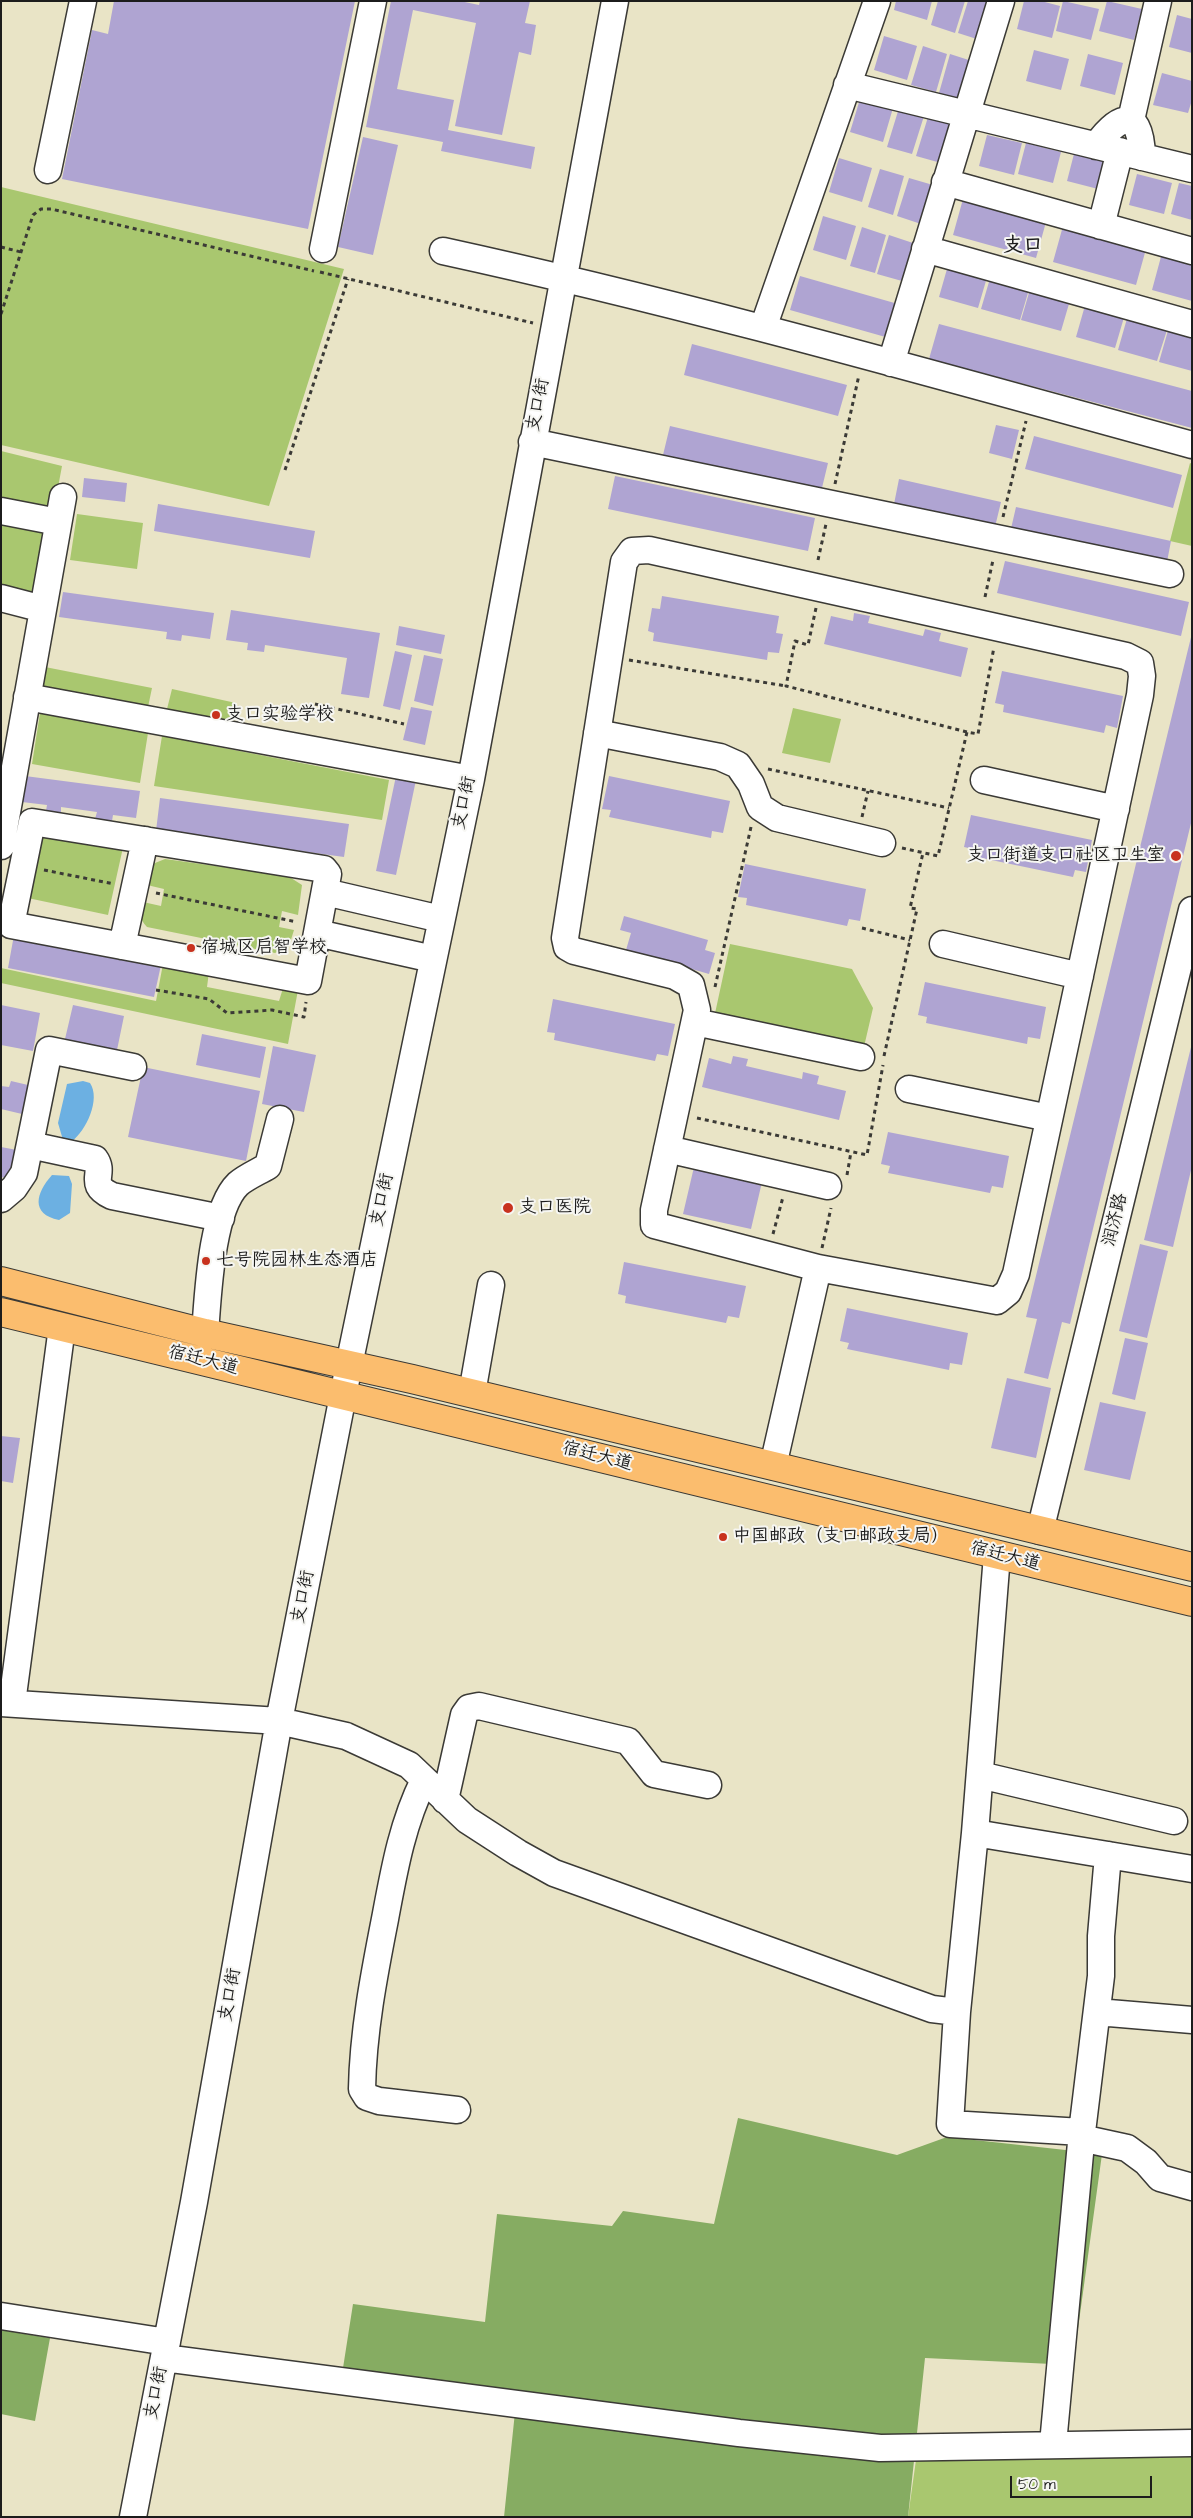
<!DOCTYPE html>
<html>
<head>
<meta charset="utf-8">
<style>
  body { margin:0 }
  #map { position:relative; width:1193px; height:2518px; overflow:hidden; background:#e9e4c6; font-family:"Architects Daughter",sans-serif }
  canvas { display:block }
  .frame { position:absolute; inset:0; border:2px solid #1c1c1c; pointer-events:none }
  .scale { position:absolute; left:1010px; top:2476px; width:142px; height:22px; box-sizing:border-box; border:2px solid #1c1c1c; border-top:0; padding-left:6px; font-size:15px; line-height:18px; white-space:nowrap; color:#1c1c1c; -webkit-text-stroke:4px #f6f6f2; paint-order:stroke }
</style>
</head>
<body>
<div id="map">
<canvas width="1193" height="2518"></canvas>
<div class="frame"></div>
<div class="scale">50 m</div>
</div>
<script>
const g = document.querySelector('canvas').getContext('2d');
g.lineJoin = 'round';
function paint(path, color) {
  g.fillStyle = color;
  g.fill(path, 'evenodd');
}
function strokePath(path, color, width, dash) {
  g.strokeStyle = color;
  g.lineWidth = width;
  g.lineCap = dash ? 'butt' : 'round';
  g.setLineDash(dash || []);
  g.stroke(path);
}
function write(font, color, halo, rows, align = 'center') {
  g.font = font + ' "Architects Daughter","LXGW WenKai TC",sans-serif';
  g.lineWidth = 4;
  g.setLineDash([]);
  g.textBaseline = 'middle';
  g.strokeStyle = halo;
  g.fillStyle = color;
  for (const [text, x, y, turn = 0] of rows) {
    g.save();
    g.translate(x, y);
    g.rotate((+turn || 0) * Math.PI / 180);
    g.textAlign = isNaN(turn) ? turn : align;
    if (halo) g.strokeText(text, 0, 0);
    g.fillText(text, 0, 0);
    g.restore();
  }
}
paint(new Path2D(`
  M1 187 344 269 269 506 1 445Z
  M1 451 62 466 53 514 1 503Z
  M1190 463 1192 464V546L1170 541Z
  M77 514 143 523 137 569 70 560Z
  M1 518 50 528 35 595 1 587Z
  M45 667 152 688 148 707 41 687Z
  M172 689 236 703 232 724 167 709Z
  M793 708 841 719 830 763 782 753Z
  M40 713 148 733 140 783 32 764Z
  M162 736 389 780 382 820 154 786Z
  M38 825 124 843 108 915 23 897Z
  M165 859 288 876 302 885 298 915 282 911 279 927 294 930 289 946 275 953 147 927C139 919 140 913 143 902L161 906 164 889 147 885 150 865Z
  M730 944 852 969 873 1008 863 1051 714 1018Z
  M163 964 209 972 207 987 279 1001 284 985 298 990 288 1044 1 983V968L156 1001Z
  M1192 2456V2517H908L916 2460Z`), '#a9c76f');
paint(new Path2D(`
  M738 2118 897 2155 947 2137 1102 2154 1073 2365 925 2358 908 2517H504L517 2393 343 2368 353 2304 485 2322 497 2214 612 2226 623 2211 714 2224Z
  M1 2330 50 2338 35 2421 1 2414Z`), '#86ac62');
paint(new Path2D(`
  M83 1081 90 1083C101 1099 86 1131 72 1141L63 1140 58 1123 67 1084Z
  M52 1175 69 1176 72 1184 70 1213 59 1220C30 1214 36 1193 52 1175Z`), '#6cb0e2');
paint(new Path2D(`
  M114 1H355L308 229 62 179 92 30 108 34Z
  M391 1H460L479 5 480 1H530L525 23 536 25 531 55 519 52 502 135 455 126 476 23 413 10 397 89 454 100 448 130 535 147 531 169 441 151 443 142 366 127Z
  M896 1H932L927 20 894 10Z
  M938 1H965L955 33 931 25Z
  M968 1H991L983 41 958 33Z
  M1024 1H1041L1060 6 1052 38 1017 29Z
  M1063 1 1099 9 1091 40 1056 31Z
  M1107 1 1142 9 1134 40 1099 31Z
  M1177 15 1192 19V53L1169 47Z
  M884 36 917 46 907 80 874 70Z
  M923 46 947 54 936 92 911 85Z
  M1034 50 1069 59 1061 90 1026 81Z
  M950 54 975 62 963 100 939 93Z
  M1088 54 1123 63 1115 95 1080 86Z
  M1162 73 1192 81V100L1188 113 1153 105Z
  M860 99 893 108 883 142 850 132Z
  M899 108 924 116 912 154 887 147Z
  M928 117 952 125 941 163 916 156Z
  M987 135 1022 143 1014 175 979 166Z
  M363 137 398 145 373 255 338 247Z
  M1026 143 1061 152 1053 183 1018 174Z
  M1075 150 1110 159 1102 190 1067 181Z
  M839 158 872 168 862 202 829 192Z
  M880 169 904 176 893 215 868 207Z
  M1137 174 1172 183 1164 214 1129 205Z
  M909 178 933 185 921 224 897 216Z
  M1179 183 1192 186V220L1171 214Z
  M963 199 1046 222 1036 258 953 235Z
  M823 216 856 226 846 260 813 250Z
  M1063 226 1146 249 1136 285 1053 262Z
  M862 227 886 235 875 273 850 266Z
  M889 235 913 243 902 281 877 274Z
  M1162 253 1192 262V301L1152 290Z
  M949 262 988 274 978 308 939 297Z
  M991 275 1030 286 1020 320 981 309Z
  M800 276 898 304 889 338 790 310Z
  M1031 286 1071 297 1061 331 1021 320Z
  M1086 302 1125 314 1115 348 1076 337Z
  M1128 315 1168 327 1157 361 1118 350Z
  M939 324 1192 391V428L929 359Z
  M1169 327 1192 334V371L1159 362Z
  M692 344 847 385 838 416 684 375Z
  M996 425 1019 430 1012 459 989 453Z
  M670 426 828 463 821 492 663 455Z
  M1034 436 1182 475 1173 508 1025 469Z
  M615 476 815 518 808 551 608 509Z
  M84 478 127 483 125 502 82 497Z
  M899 479 1001 502 994 531 893 509Z
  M158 504 315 531 310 558 154 531Z
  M1016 507 1171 541 1166 567 1010 533Z
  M1005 561 1189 602 1181 636 997 593Z
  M63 592 214 613 210 639 182 635 181 641 166 639 167 632 59 617Z
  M662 596 779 616 776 633 783 634 779 653 768 652 767 660 653 641 654 633 648 631 652 608 660 609Z
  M231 610 380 633 369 698 341 694 347 658 265 645 264 652 247 650 248 643 226 640Z
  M854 613 870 616 868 623 923 636 925 629 941 633 939 641 968 648 961 677 824 644 831 616 853 621Z
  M399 626 445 635 441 654 396 645Z
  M1192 633V819L1070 1324 1062 1322 1048 1379 1024 1373 1037 1319 1026 1317Z
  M395 651 412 655 400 710 383 706Z
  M424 655 443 659 433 706 414 701Z
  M1002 671 1123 696 1117 728 1106 725 1104 733 1003 712 1004 705 995 703Z
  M411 707 432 711 425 745 403 740Z
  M25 776 140 791 136 818 113 815 112 821 95 819 97 812 61 807V813L46 811 47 805 22 802Z
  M396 776 416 780 396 875 376 871Z
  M609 776 730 801 723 833 712 831 711 838 609 817 611 810 602 809Z
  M160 798 349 824 344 857 156 831Z
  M971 815 1092 840 1086 872 1075 870 1073 877 972 856 973 849 964 847Z
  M745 864 866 889 860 921 849 919 847 926 746 905 747 898 738 897Z
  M624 916 708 940 705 950 715 953 709 974 626 950 631 933 620 930Z
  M14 935 161 965 154 997 8 968Z
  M925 982 1046 1007 1040 1039 1028 1037 1027 1044 926 1023 927 1017 918 1015Z
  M553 999 675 1024 668 1056 657 1054 655 1061 554 1040 555 1033 547 1032Z
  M1 1005 40 1013 33 1051 1 1045Z
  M73 1005 124 1016 117 1050 65 1039Z
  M202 1034 266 1047 260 1078 196 1065Z
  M1192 1043V1166L1173 1247 1144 1240Z
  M273 1046 316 1055 304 1112 262 1104Z
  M733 1056 748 1059 746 1066 802 1079 803 1072 819 1076 817 1084 846 1091 839 1120 702 1087 709 1058 731 1064Z
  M143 1067 260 1091 246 1161 128 1137Z
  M11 1081 28 1085 22 1114 1 1109V1086L9 1087Z
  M888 1132 1009 1156 1003 1188 992 1186 990 1193 888 1173 890 1166 881 1164Z
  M1 1147 17 1150 10 1179 1 1177Z
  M694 1167 762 1182 751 1229 683 1214Z
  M1140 1244 1168 1251 1147 1338 1119 1331Z
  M624 1262 746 1286 739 1318 728 1316 726 1323 625 1303 626 1296 618 1294Z
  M847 1308 968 1333 962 1365 950 1363 949 1370 847 1349 849 1343 840 1341Z
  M1125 1338 1148 1343 1135 1400 1112 1394Z
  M1007 1378 1051 1388 1036 1458 991 1448Z
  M1100 1402 1146 1412 1130 1480 1084 1470Z
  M1 1436 20 1438 13 1483 1 1481Z`), '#afa4d2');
const minor = new Path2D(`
  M847 85 1192 169
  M1131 120 1158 1
  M1096 146C1121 111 1141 109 1142 157
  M48 170 83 1
  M945 182 1192 251
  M1101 226 1120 151
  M323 249 373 1
  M925 249 1192 324
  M443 251C695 306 943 377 1192 445
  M763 328 877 1
  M891 363 1001 1
  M532 442 1170 574
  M1 511 58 522
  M649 550 1126 656 1140 663 1142 676 1140 695 1016 1274 1008 1292 997 1301 818 1268 654 1225V1210L697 1010 691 985 675 976 574 951 567 947 565 938 624 562 632 551Z
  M1 598 43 609
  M27 697 471 779
  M597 733 720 757 738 765 751 784 760 807 777 818 882 843
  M984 780 1116 809
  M32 822 324 869 328 874 308 981 11 925Z
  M1 846 63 497
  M325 892 441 919
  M317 933 433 959
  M943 944 1080 976
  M122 946 145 840
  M695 1022 861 1057
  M909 1089 1049 1118
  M30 1145 95 1159C106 1174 86 1184 112 1196L221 1218
  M667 1149 828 1186
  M1 1199 14 1188 24 1173 49 1050 133 1067
  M205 1333C208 1296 211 1210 238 1184 246 1177 258 1172 268 1166L280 1119
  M472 1393 491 1285
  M773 1466 818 1268
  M1040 1531 1192 910
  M997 1555 975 1833 957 2012 950 2124 1082 2132 1053 2444
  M1 1703 279 1721 346 1736 409 1765 467 1820 518 1853 554 1873 932 2009 957 2012
  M12 1703 62 1327
  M980 1775 1174 1821
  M424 1780C402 1824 394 1871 385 1919 374 1975 363 2032 362 2089L367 2097 379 2101 457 2110
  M445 1800 464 1715 469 1708 479 1706 628 1741 654 1774 708 1785
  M975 1833 1192 1869
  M1097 2012 1192 2020
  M1082 2132 1101 1976V1936L1108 1855
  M1081 2138 1127 2148 1146 2162 1160 2178 1192 2187
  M1 2316 167 2342
  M164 2358 739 2433 880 2448 1192 2443
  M133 2517 194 2202 279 1721 349 1365 471 779 615 1`);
const major = new Path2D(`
  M1 1281 205 1333 412 1379 1192 1567
  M1 1312 1192 1602`);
strokePath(minor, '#3b3a36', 29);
strokePath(major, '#3b3a36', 30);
strokePath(new Path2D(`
  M1 247 21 252
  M320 272 533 323
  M1 314 33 215 41 209H51L314 271
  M285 470 348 279
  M835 484 859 375
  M1003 517 1026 421
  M818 560 826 524
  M985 597 993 560
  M816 608 808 645 795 641 786 686 967 732
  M629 660 786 686
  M315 704 404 724
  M768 769 949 808
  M862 817 868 791
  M902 848 938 856 967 732 978 734 994 647
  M44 870 114 884
  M156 893 297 922
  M862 928 910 940
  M715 987 751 827
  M156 990 209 999 227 1013 272 1010 304 1017 306 1002
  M884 1056 917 909 910 908 923 853
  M697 1118 867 1155 883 1065
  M847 1175 851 1152
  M773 1234 783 1197
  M822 1248 831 1208`), '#3b3a36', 3, [4, 4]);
strokePath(minor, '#fff', 26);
strokePath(major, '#fbbd6e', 28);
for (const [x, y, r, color] of [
  [216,715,5,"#c8321e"],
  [1176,856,6,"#c8321e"],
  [191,948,5,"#c8321e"],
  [508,1208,6,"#c8321e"],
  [206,1261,5,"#c8321e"],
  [723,1537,5,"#c8321e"]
]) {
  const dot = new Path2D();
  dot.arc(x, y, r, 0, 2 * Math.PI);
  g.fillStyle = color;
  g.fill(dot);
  strokePath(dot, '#f6f6f2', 2);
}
write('18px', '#1c1c1c', '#f6f6f2', [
  ["支口街",539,405,-79],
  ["支口街",465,803,-78],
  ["支口街",383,1200,-78],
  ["润济路",1116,1220,-76],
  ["宿迁大道",203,1361,14],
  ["宿迁大道",597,1457,14],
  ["宿迁大道",1005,1557,14],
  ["支口街",304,1597,-79],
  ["支口街",231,1995,-80],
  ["支口街",157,2393,-79]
]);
write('18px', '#1c1c1c', '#f6f6f2', [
  ["支口实验学校",226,715],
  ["支口街道支口社区卫生室",1165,856,"right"],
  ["宿城区启智学校",201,948],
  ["支口医院",519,1208],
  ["七号院园林生态酒店",216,1261],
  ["中国邮政（支口邮政支局）",733,1537]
], 'left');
write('bold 20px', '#1c1c1c', '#f6f6f2', [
  ["支口",1023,247]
]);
</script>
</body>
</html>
